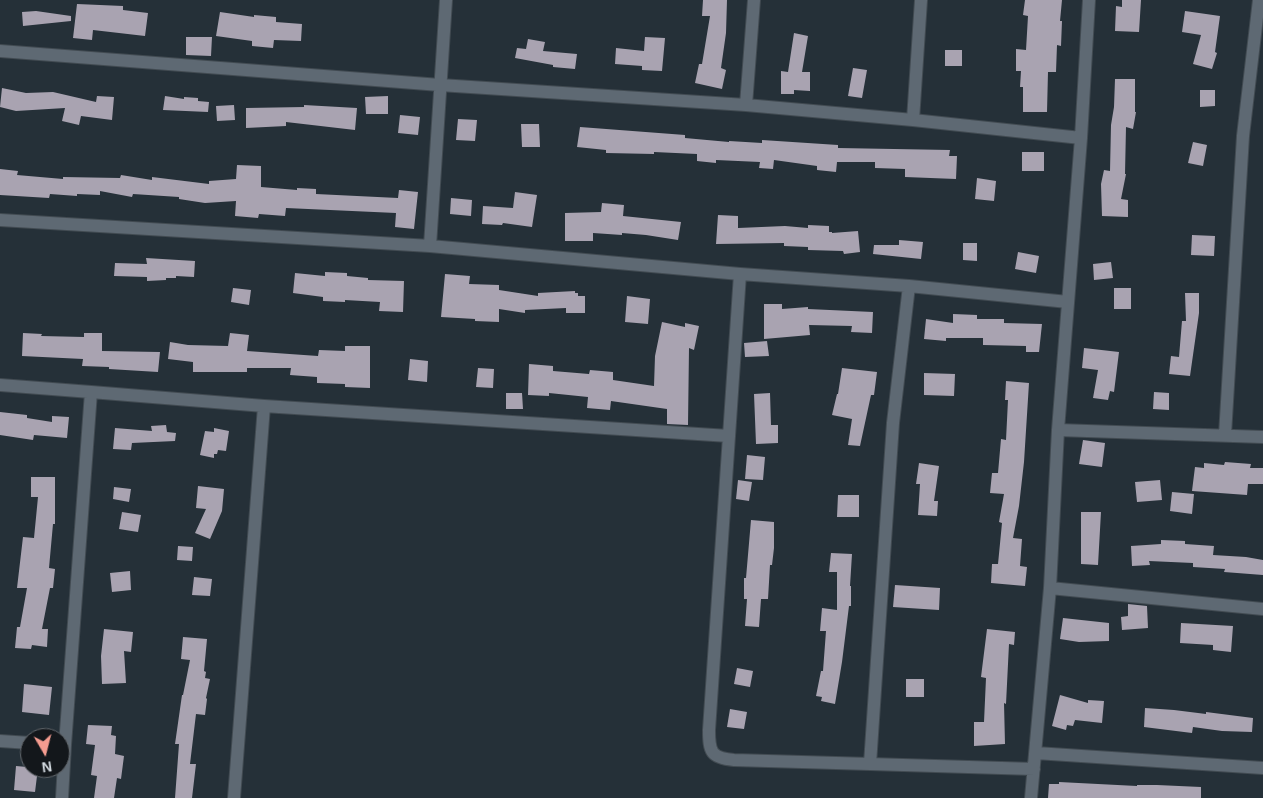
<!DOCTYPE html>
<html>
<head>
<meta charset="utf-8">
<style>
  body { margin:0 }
  #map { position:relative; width:1263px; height:798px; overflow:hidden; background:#253038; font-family:Arial,sans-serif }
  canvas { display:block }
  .north { position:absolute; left:20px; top:728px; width:50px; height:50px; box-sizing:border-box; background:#13171b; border:1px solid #61666b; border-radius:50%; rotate:172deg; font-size:14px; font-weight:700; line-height:20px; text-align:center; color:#d5dce2 }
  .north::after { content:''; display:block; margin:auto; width:18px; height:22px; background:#f59c90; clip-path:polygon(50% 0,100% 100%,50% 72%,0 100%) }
</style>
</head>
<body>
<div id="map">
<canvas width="1263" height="798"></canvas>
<div class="north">N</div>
</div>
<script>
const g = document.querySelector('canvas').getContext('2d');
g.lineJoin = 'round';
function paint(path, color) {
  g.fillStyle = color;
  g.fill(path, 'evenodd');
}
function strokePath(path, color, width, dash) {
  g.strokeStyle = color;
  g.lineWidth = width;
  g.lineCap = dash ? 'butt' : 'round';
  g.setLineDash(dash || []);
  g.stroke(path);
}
paint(new Path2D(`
  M703 0H727L726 33 721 68 726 70 722 89 695 83 699 64H702L710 16H702Z
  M1025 0H1062L1060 21H1062L1061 46 1057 45 1056 72H1048L1047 112H1023V87H1020L1021 71H1016V49L1026 50 1028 16 1023 15Z
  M1122 0H1141L1139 32 1115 31 1116 6 1122 7Z
  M77 4 123 6V10L148 13 145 36 93 30 92 40 73 38Z
  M36 11 71 16V21L23 26 22 12Z
  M1185 11 1220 16 1215 52 1217 53 1212 69 1193 64 1201 35 1182 32Z
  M220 12 254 17V15L276 17V22L302 24 301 41 274 40 273 48 252 46V41L216 36Z
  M794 33 808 36 802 72H810V91L794 90V94H781V71L788 72Z
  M186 37H212L211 56 186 55Z
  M645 37 665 38 662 71 642 70V66L615 64 616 48 644 51Z
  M528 39 545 42 543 51 577 54 575 69 553 67V65L515 58 517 48 526 49Z
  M945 50H962V66H945Z
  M853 68 867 70 862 98 848 96Z
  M1115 79H1135V112H1136L1133 129 1126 127 1125 174H1126L1121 199 1128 200V217L1102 216 1101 184 1104 170 1110 171 1111 125 1114 107Z
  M2 88 26 93 53 92 96 102 97 96 114 97 112 120 81 116 79 125 62 121 65 108 16 111 0 107Z
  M1200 90H1215V106L1200 107Z
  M165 96 184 99V97L198 98V101L209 102 208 112 163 110Z
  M388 96V114H366L365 97Z
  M234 105 235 120 217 121 216 106Z
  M304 105 357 108 355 130 286 122V126L246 128V108L304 107Z
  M400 115 420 117 418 135 398 133Z
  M458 119 477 120 475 141 456 140Z
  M521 124H539L540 147H522Z
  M580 127 685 135V138L729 142V141L762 143V140L838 145V148L950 150 949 156H957L956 179 905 177V169L875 168V162H837L836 172 817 170V166L774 160 773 169 759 168 760 162 716 160V163L697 161V154L654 152V154L606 153V150L577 147Z
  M1193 142 1207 145 1203 166 1188 163Z
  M1022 152H1044V171H1022Z
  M237 165 261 166V187L297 190V188L316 189V194L398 198 399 190 418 192 414 229 395 227 396 213 286 208 285 216 259 214 258 218 235 216 236 201 205 203 179 199V197L133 194 132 197 100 191V195L77 194V196L50 194 49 198 0 195V169L18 171 17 175 63 179V177L120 178 121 175 152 180V177L209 184V181L236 179Z
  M977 178 996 181 994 201 975 199Z
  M515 192 537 195 532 227 503 223 502 225 482 224 483 206 513 208Z
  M451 198 472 200 471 216 450 214Z
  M602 203 624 205 623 216 681 222 678 240 646 235 622 233V235L593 233V241H565V213L601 212Z
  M718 215 738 216V228L785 226 808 228V225L829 226V232H832V233L858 231 860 252 844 254 843 251 808 250V247L784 246V243L716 244Z
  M1192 235 1215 236 1214 256 1191 255Z
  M899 240 923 242 921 259 873 254 874 245H899Z
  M963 243H977V261L963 260Z
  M1018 252 1039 256 1036 273 1015 269Z
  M146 258 195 261 194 277 176 276V278H166V280L147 281V277L114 276 115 263 147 264Z
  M1111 262 1113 278 1094 280 1093 264Z
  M325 272 347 273V276L368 278V280L404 281 403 312 379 311 380 302 345 300V302L323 301V297L293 293 295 273 325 276Z
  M445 274 470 276 469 284 499 285V290L538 296V293L575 291V293H578V296H585V313H566V308L525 310V313L499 309V322L475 321V319L441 317Z
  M233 288 251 290 249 305 231 302Z
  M1114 288H1131V309H1114Z
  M1185 293H1199V313L1190 376 1169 374 1171 356 1179 357 1182 321H1186Z
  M627 296 650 299 648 324 625 322Z
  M764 304H782V309L808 307V309L873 312 872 333 851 332 852 326 809 325 810 335 764 339Z
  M953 314 977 315V319H1004V323L1042 324 1039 352H1026V346L983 345V338H946V341L924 339 926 319 953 323Z
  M662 322 685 327V323L699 326 694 350 689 348 688 425 667 424V409L611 401 610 410 587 408 588 397 549 393V396L528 395 529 364 553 366V371L589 374 590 370 613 372V380L654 386 655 356Z
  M23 333 42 334 41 336 84 337V333H102V351L160 352 158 372 109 369V367L82 366 83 359 22 356Z
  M230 333 249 335 247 351 318 356 319 350 345 351V346H370V388L345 387V384L317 383V377L290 375 291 368H247V372H193V362L168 359 170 342 188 345 228 346Z
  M767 341 769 356 745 357 744 343Z
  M1084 348 1119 352 1114 392 1110 391 1108 400 1093 398 1098 370 1082 368Z
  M410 359 428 361 427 382 408 380Z
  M478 368 494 369 493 388 476 387Z
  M842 368 877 372 874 395H871L860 446 848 445 852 419 832 415 837 394H838Z
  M924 373 955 374 954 396 924 395Z
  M1006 381 1029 383 1024 462 1019 506 1013 538 1022 539 1020 566 1027 567 1025 586 991 583 992 564H998L1002 523 999 522 1004 494 990 493 992 473H998L1001 439 1006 440 1008 400H1005Z
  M1154 392 1169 393V410L1153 409Z
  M506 393H522L523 409H506Z
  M770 393 771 425H778V443L756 444 754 394Z
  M0 412 27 415V418L52 422V416L69 417 67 438 34 435 33 440 0 435Z
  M166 425 167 432 176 433 175 441 132 443 131 450 113 449 115 428 152 431 151 426Z
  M214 428 229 431 226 451 218 450 217 454H214V458L200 455 205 431 214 432Z
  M1083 440 1105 443 1102 467 1079 464Z
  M747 455 765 457 763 480 745 479Z
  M1225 462 1251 464 1250 468H1263V484H1248L1247 495 1192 491 1195 467 1204 468V463L1224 465Z
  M919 463 939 466 934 501H938L937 516 918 515 920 484H916Z
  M31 477H55V524H53L49 568 55 569 53 588H50L42 629H48L47 647 32 645 31 649 15 648 17 627H20L27 588H17L23 537 34 538 38 497H31Z
  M738 480 752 482 749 501 736 499Z
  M1160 480 1162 500 1137 502 1135 482Z
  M198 486 224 489 222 511 210 539 195 533 206 509 196 508Z
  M114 487 131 489 129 502 113 499Z
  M1172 492 1194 494 1192 514 1170 511Z
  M838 495H859V517H837Z
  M122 512 141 515 138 532 119 529Z
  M1081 512H1101L1098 565 1081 564Z
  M751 520 774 522V548L772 565H770L768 599H761L759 627 745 626 747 599H744V578H746Z
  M1161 540 1185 541V544L1214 546 1213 555 1246 557 1263 560V575L1224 572 1225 569 1193 567V563L1149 561 1150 565 1132 566 1131 546 1161 544Z
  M178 546 193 547 192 561 177 560Z
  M831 553 852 554 850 586H851V606H849L842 662 835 704 821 701 822 697 816 696 821 671H823L826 631H820L822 608 837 610V572H829Z
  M130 571 131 590 112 592 110 573Z
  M194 577 212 579 210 596 192 595Z
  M895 585 940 588 939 610 893 607Z
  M1128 604 1147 606 1148 628 1122 630 1121 617 1128 616Z
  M1063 618 1109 623V641L1079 642 1060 639Z
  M1181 623 1233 626 1231 652 1213 650V645L1180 643Z
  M104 629 133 632 131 652 124 651 126 683 102 684 101 656Z
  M987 629 1015 632 1014 645 1009 644 1006 704 1004 703 1005 744 974 746V722H984L986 678 981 677Z
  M183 637 207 639 204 671 206 672 205 678 210 679 206 698 207 699 205 715 196 714 190 764H196L192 798H175L179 744H175L182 695H183L190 660 181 659Z
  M737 668 753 671 750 687 734 684Z
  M906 679H924V697H906Z
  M24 684 52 687 49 715 22 712Z
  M1060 695 1088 703V700L1104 701 1102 723 1075 720 1073 726 1067 725 1066 730 1052 726Z
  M1145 708 1174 710 1206 714V712L1253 718 1252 732 1222 731 1193 727 1192 733 1144 727Z
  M730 709 747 712 744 729 727 727Z
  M88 725 112 726 111 735 116 736 115 754 124 756 121 779 117 778 114 798H94L97 776 91 775 95 745 86 744Z
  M16 766 38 768 35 792 14 790Z
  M1059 782 1137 786V785H1157L1201 787V798H1048L1049 784H1059Z`), '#a9a3b1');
const street = new Path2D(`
  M0 51 440 85 746 105 913 120 1081 138
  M746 105 754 0
  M913 120 921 0
  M0 220 430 246 740 274 909 286
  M430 246 446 0
  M0 385 91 392 65 745
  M91 392 264 406 729 436 740 274
  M1058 430 1263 437
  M1225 435 1243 136 1259 0
  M729 436 709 730C709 752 711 758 734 760L870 764
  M1050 588 1263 609
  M0 741 30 743
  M60 745H65L62 798
  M1036 753 1263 768
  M1034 769 870 764 893 423 909 286 1068 302
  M234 798 264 406
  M1031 798 1050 588 1058 430 1081 138 1089 0`);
strokePath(street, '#424b52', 14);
strokePath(street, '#5e6973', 12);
</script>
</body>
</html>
